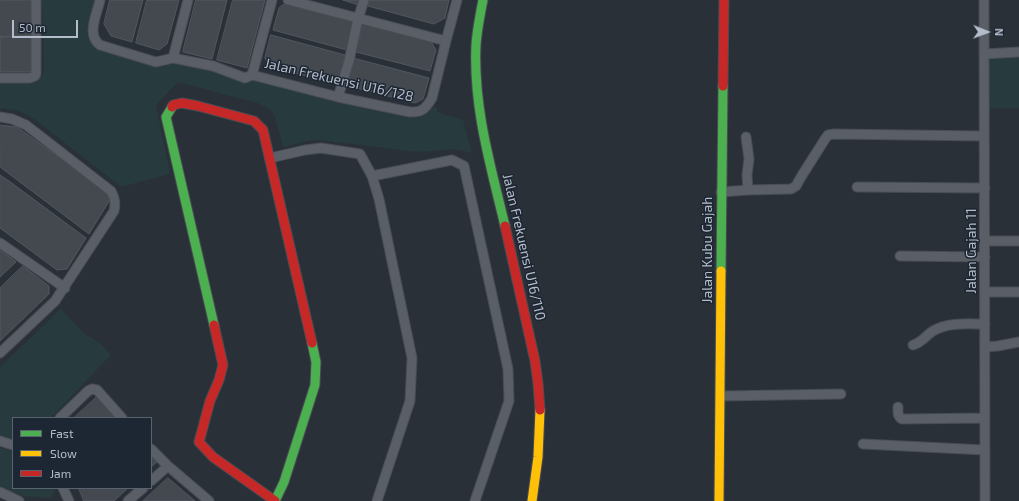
<!DOCTYPE html>
<html>
<head>
<meta charset="utf-8">
<style>
  body { margin:0 }
  #map { position:relative; width:1019px; height:501px; overflow:hidden; background:#2a3038; font-family:"Exo 2",sans-serif }
  canvas { display:block }
  .legend { position:absolute; left:12px; top:417px; width:140px; height:72px; box-sizing:border-box; background:#1d2633; border:1px solid #59626f; margin:0; padding:5px 7px; list-style:none; font-size:12px; color:#b4bcc9 }
  .legend li { display:flex; align-items:center; gap:8px; height:20px }
  .legend b { width:20px; border:1px solid #59626f }
  .north { position:absolute; left:967px; top:12px; width:40px; height:40px; -webkit-text-stroke:3px #1d2633; paint-order:stroke; rotate:91deg; font-size:11px; font-weight:700; line-height:16px; text-align:center; color:#b4bcc9 }
  .north::after { content:''; display:block; margin:auto; width:14px; height:18px; background:#b4bcc9; clip-path:polygon(50% 0,100% 100%,50% 72%,0 100%) }
  .scale { position:absolute; left:12px; top:20px; width:66px; height:18px; box-sizing:border-box; border:2px solid #b4bcc9; border-top:0; padding-left:5px; font-size:12px; line-height:14px; white-space:nowrap; color:#b4bcc9; -webkit-text-stroke:3px #1d2633; paint-order:stroke }
</style>
</head>
<body>
<div id="map">
<canvas width="1019" height="501"></canvas>
<ul class="legend">
<li><b style="height:5px;background:#4caf50"></b>Fast</li>
<li><b style="height:5px;background:#ffc107"></b>Slow</li>
<li><b style="height:5px;background:#c62828"></b>Jam</li>
</ul>
<div class="north">N</div>
<div class="scale">50 m</div>
</div>
<script>
const g = document.querySelector('canvas').getContext('2d');
g.lineJoin = 'round';
function paint(path, color) {
  g.fillStyle = color;
  g.fill(path, 'evenodd');
}
function strokePath(path, color, width, dash) {
  g.strokeStyle = color;
  g.lineWidth = width;
  g.lineCap = dash ? 'butt' : 'round';
  g.setLineDash(dash || []);
  g.stroke(path);
}
function write(font, color, halo, rows, align = 'center') {
  g.font = font + ' "Exo 2",sans-serif';
  g.lineWidth = 3;
  g.setLineDash([]);
  g.textBaseline = 'middle';
  g.strokeStyle = halo;
  g.fillStyle = color;
  for (const [text, x, y, turn = 0] of rows) {
    g.save();
    g.translate(x, y);
    g.rotate((+turn || 0) * Math.PI / 180);
    g.textAlign = isNaN(turn) ? turn : align;
    if (halo) g.strokeText(text, 0, 0);
    g.fillText(text, 0, 0);
    g.restore();
  }
}
paint(new Path2D(`
  M42 0H95L88 26 90 36 151 64 173 58 264 79 375 110 411 118H418L426 114 432 108 434 107 437 108V112L463 120 472 153 455 149 418 152 318 140 308 141 283 147 275 117 270 109 257 103 178 82 156 105 170 173 166 175 121 187 37 121 24 113 14 110 0 108V82H34L40 78 43 75 44 67Z
  M1019 55V108H989L990 57Z
  M61 309 85 334 100 343 111 355 51 418H13V439L0 436V367Z
  M0 448 13 451V488H56L52 496 48 498 22 496 0 486Z`), '#273a3e');
const building = new Path2D(`
  M0 0H31L32 36 0 37Z
  M110 0H143L132 42 111 36 104 24Z
  M147 0H179L167 44 159 50 136 43Z
  M196 0H227L212 59 183 52Z
  M233 0H265L247 68 217 60Z
  M343 0H361L360 5Z
  M370 0H449L445 18 434 24 368 6Z
  M286 3 354 21 347 50 273 30 279 8Z
  M364 23 430 40 436 50 430 71 356 52Z
  M271 35 345 55 338 84 269 66 265 58Z
  M32 36 33 72H0V37Z
  M353 58 429 78 423 99 415 103 345 85Z
  M0 125 17 127 111 195 108 203 89 234 0 167Z
  M0 175 9 181 86 238 67 269 57 270 0 228Z
  M0 250 16 262 0 277Z
  M23 266 49 286V294L0 341V288Z
  M98 396 119 418H74Z
  M151 453 158 461 151 467Z
  M168 478 195 501H143Z
  M79 488H128L114 501H84Z`);
paint(building, '#444950');
strokePath(building, '#52575f', 1);
const street = new Path2D(`
  M100 0C97 14 86 35 100 45L156 62 173 58 213 66 245 78 252 75 272 0
  M288 0 446 41
  M984 0 985 501
  M984 54 1019 52
  M173 58 188 0
  M252 75 338 97 410 112C422 113 426 108 432 98L446 41 457 0
  M0 78H30L35 76 36 74V0
  M338 97 349 61 358 19 364 0
  M0 117 12 119 26 125 111 191C115 198 116 203 114 211L55 301 0 353
  M270 158 305 150 321 148 360 154 372 176 452 160 464 166 508 369 509 401 475 501
  M372 176 379 199 412 358 410 401 377 501
  M857 187 985 188
  M748 190 791 189 796 186 801 177 825 139 828 135 834 134 984 136
  M721 192 748 190 747 175 749 159 746 137
  M985 241H1019
  M0 243 65 288
  M900 256 985 257
  M985 292H1019
  M913 345C923 342 925 336 933 331 948 322 968 324 985 324
  M985 347 998 346 1019 342
  M721 396 841 394
  M898 407C898 412 897 416 902 419L985 418
  M60 418 88 391 92 389 97 390 122 418
  M0 441 13 445
  M863 444 985 450
  M151 449 168 466 209 501
  M151 481 168 466
  M63 488 69 501
  M0 492 19 501
  M128 501 143 488`);
const fast = new Path2D(`
  M483 0C480 15 477 30 476 45 473 107 491 167 505 226
  M172 107 166 117 214 325
  M721 271 723 86
  M275 501 284 482 315 385 316 362 312 343`);
const slow = new Path2D(`
  M532 501 538 457 540 410
  M719 501 721 271`);
const jam = new Path2D(`
  M723 86 724 0
  M172 107 173 105 182 103 198 106 254 121 263 130 312 343
  M505 226 535 361 538 383 540 410
  M214 325 223 365 219 380 210 401 199 442 213 457 275 501`);
strokePath(street, '#484c53', 11);
strokePath(fast, '#484c53', 11);
strokePath(slow, '#484c53', 11);
strokePath(jam, '#484c53', 11);
strokePath(street, '#5a5e66', 9);
strokePath(fast, '#4caf50', 9);
strokePath(slow, '#ffc107', 9);
strokePath(jam, '#c62828', 9);
write('14px', '#b4bcc9', '#1d2633', [
  ["Jalan Frekuensi U16/128",339,80,13],
  ["Jalan Frekuensi U16/110",524,247,77],
  ["Jalan Kubu Gajah",707,250,-90],
  ["Jalan Gajah 11",971,251,-90]
]);
</script>
</body>
</html>
